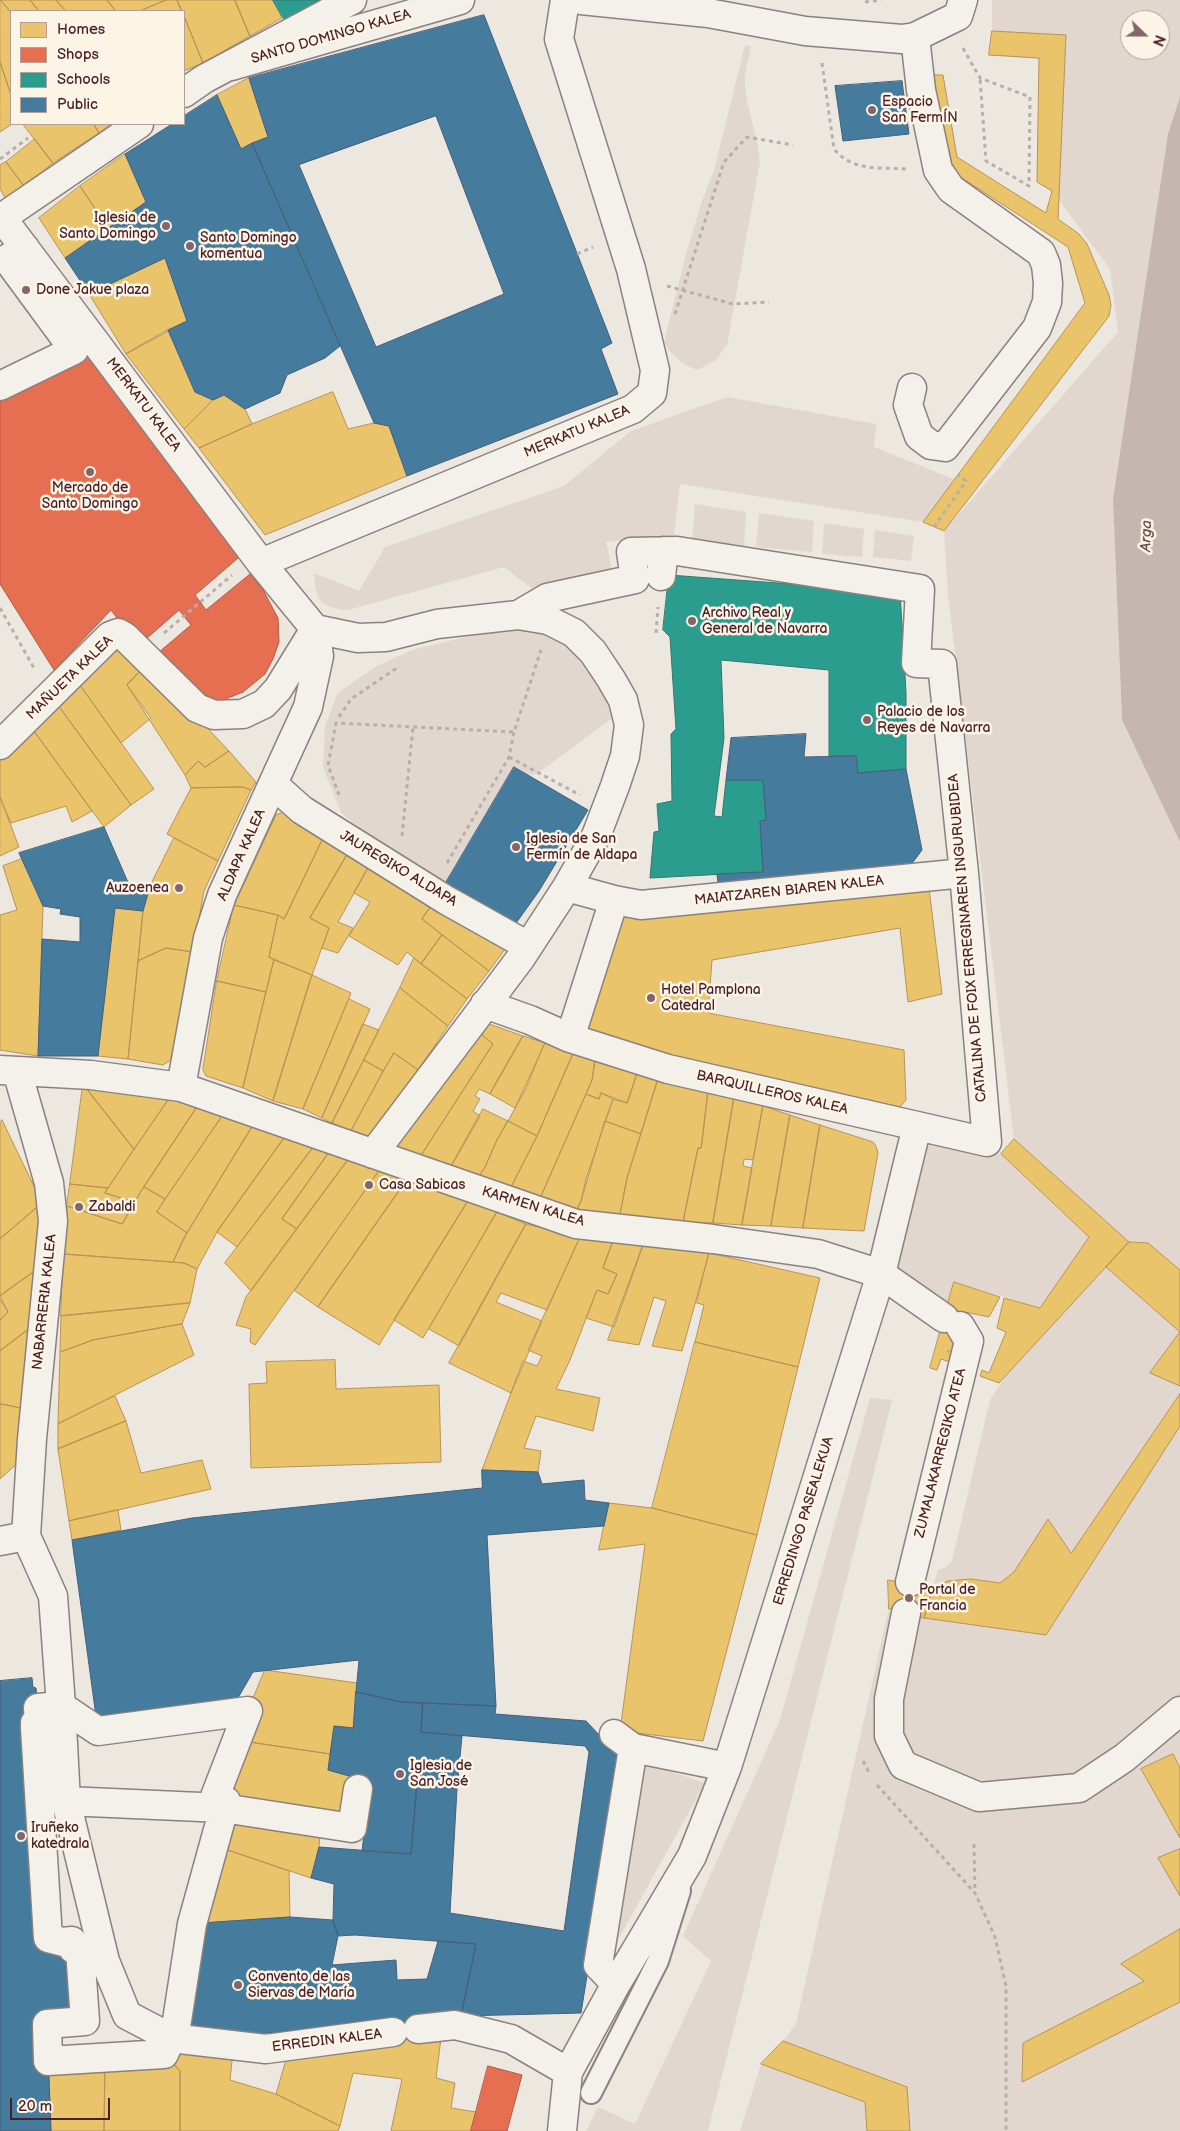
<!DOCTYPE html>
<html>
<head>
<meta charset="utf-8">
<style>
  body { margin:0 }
  #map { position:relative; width:1180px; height:2131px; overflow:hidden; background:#ece7df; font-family:"Balsamiq Sans",sans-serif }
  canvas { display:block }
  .legend { position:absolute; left:10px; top:10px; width:175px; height:115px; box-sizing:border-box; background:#fcf5e5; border:1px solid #b59f9b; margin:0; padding:6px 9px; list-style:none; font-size:15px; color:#4a1f2b }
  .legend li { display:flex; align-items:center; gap:10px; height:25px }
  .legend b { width:25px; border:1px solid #b59f9b }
  .north { position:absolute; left:1120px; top:10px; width:50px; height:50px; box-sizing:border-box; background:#fcf5e5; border:1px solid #b59f9b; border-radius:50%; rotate:112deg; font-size:14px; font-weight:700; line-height:20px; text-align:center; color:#4a1f2b }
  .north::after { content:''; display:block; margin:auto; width:18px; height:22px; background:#83656a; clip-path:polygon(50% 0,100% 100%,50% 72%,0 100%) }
  .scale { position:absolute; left:10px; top:2098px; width:100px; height:22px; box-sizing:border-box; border:2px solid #4a1f2b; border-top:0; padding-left:6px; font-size:15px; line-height:18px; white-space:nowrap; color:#4a1f2b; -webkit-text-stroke:4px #fcf5e5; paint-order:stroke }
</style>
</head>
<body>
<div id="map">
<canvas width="1180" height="2131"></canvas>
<ul class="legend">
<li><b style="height:14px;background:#e9c46a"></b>Homes</li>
<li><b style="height:14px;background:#e76f51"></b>Shops</li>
<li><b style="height:14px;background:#2a9d8f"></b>Schools</li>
<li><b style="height:14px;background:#457b9d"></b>Public</li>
</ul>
<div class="north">N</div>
<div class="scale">20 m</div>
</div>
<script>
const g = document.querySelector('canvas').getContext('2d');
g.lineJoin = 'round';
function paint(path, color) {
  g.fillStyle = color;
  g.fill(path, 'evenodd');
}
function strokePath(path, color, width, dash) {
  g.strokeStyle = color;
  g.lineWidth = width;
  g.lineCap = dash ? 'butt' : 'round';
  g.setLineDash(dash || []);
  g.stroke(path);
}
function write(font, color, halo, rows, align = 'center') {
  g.font = font + ' "Balsamiq Sans",sans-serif';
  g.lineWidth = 5;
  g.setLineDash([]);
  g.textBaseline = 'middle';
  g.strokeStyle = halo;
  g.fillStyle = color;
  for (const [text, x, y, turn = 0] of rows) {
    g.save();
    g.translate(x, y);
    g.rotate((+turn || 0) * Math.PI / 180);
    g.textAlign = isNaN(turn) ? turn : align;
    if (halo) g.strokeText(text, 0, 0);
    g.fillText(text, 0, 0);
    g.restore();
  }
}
paint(new Path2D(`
  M992 0H1180V97L1168 134 1113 499 1122 720 1180 842V1269L1148 1243 1129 1242 1014 1139 948 594 944 531 1118 332 1110 269 1052 191 1037 182 1039 59 989 55 992 31ZM1130 20H1160V50H1130Z
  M745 45 751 46C749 58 744 72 745 85 747 111 758 136 760 162L727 345 715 361 697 370C681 363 672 357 664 342L686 254 701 204 714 170Z
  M727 397 876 424 874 447 956 480 923 522 680 484 674 535 606 542 613 574 534 590 504 567 348 610C319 607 316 601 314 573L359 591 385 547 564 486 631 431Z
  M695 504 746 512 744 546 692 541Z
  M759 513 814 521 812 552 756 547Z
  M824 523 864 529 862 557 822 554Z
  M875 530 914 536 911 561 873 557Z
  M512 629 540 633 567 647 601 681 616 715 538 773 528 776 513 767 445 884 411 861 367 836 341 812 323 767 325 726 338 693 375 667 412 650 474 635Z
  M917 1126 987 1142 1089 1237 1040 1308 955 1282 944 1318 881 1274Z
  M1106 1267 1180 1332 1151 1373 1180 1386V1394L1071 1553 1048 1519 1014 1572 1000 1583C976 1580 956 1578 933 1587L938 1570 946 1567 952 1561 990 1400 1005 1377Z
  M870 1398 892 1400 708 2131H586L598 2107 635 2124 711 1961 683 1936 780 1720Z
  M1180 1426V2131H910L907 2087 783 2041 796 2024 888 1612 1046 1635Z
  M638 1761 705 1783 610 1954Z
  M761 2064 865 2102 867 2131H740Z`), '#e1d7ce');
paint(new Path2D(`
  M1180 97V842L1122 720 1113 499 1168 134Z`), '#c6b6b0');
const homes = new Path2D(`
  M0 0 11 12V95L0 62Z
  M1 0H30L39 11 11 12Z
  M30 0H56L66 11H39Z
  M56 0H107L116 11H66Z
  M107 0H166L140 11H116Z
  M166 0H177L182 11H144L143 10Z
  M177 0H235L250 36 203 63 184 16V11H182Z
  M235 0H273L282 18 250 36Z
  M184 16 203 63 184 71Z
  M992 31 1066 35 1058 219 1079 234 1087 244 1109 295 1111 305 1109 316 944 531 923 522 1085 303 1068 247 948 169 929 75H943L957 157 1046 213 1052 191 1037 182 1039 58 989 55Z
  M0 62 11 95 12 124 0 132Z
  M249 78 268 137 241 149 217 95Z
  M23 124H94L99 133 53 163Z
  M94 124H111L99 133Z
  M35 139 53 163 24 186 6 162Z
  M125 154 146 202 108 228 80 186Z
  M6 162 24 186 6 199 0 189V165Z
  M80 186 108 228 65 258 39 218Z
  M165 258 187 321 126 354 89 294Z
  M168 330 195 392 213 400 184 429 126 354Z
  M333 392 348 429 374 423 389 426 407 476 265 535 199 448 252 424Z
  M224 395 245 409 252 424 199 448 184 429 213 400Z
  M123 640 148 663 127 685 151 718 121 743 77 681Z
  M148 663 197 717 229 751 205 767 198 761 185 775 127 685Z
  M77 681 154 789 131 805 55 701Z
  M55 701 131 805 104 827 31 727Z
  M31 727 92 811 72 822 66 806 11 823 0 797V759Z
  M229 751 256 782 251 790 243 787 191 788 185 775 198 761 205 767Z
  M243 787 251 790 218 861 167 834 191 788Z
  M0 797 19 847 0 856Z
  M285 812 326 832 284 919 278 915 234 905 276 815Z
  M326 832 351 848 310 918 329 928 312 975 269 957 278 915 284 919Z
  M174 838 218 861 204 891 193 952 166 948 138 961 143 911 150 886Z
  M351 848 372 861 338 922 353 928 338 953 322 948 329 928 310 918Z
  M27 857 43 906 38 1056 0 1050V915L17 910 3 866Z
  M372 861 436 899 422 919 442 935 421 964 407 952 398 965 349 936 370 902 354 893Z
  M929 888 942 994 908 1002 900 928 712 960 708 1013 904 1050 906 1100 897 1110 579 1037 622 909Z
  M436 899 511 941 489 971 422 919Z
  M234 905 278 915 269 957 274 960 266 992 217 981Z
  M115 908 143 911 128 1059 98 1056Z
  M442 935 489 971 467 999 421 964Z
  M166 948 193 952 171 1060 163 1065 128 1059 138 961Z
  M414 958 467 999 448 1026 400 988Z
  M274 960 312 975 273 1101 243 1088Z
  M312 975 351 993 303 1109 273 1101Z
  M217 981 266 992 243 1088 206 1076 203 1070Z
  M400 988 448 1026 418 1070 394 1053 383 1071 364 1060Z
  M349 999 370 1009 322 1118 303 1109Z
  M481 1021 523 1036 490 1094 479 1089 475 1096 480 1099 473 1111 480 1116 448 1172 418 1160 493 1044 475 1029Z
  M363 1024 379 1030 332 1123 322 1118Z
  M475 1029 493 1044 418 1160 389 1149Z
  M523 1036 545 1043 515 1108 490 1094Z
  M545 1043 573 1054 537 1136 508 1121 526 1088Z
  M394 1053 418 1070 372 1137 351 1131Z
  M573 1054 595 1061 592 1080 538 1203 508 1193 537 1136Z
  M364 1060 383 1071 351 1131 332 1123Z
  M595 1061 637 1074 627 1103 601 1093 599 1099 586 1094 592 1080Z
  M637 1074 658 1079 641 1134 605 1121 613 1099 627 1103Z
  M658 1079 708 1092 701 1148H698L683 1222 619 1219 627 1178Z
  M83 1084 171 1096 134 1149Z
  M83 1084 134 1149 108 1188 70 1184Z
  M708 1092 734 1098 713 1223 683 1222 698 1148H701Z
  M601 1093 613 1099 586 1179 581 1201 575 1214 538 1203 586 1094 599 1099Z
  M171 1096 199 1104 134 1202 105 1193Z
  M734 1098 763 1106 753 1160 744 1159 743 1166 752 1168 742 1225 713 1223Z
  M199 1104 225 1112 165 1199 144 1187Z
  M763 1106 790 1115 771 1226 742 1225Z
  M483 1109 508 1121 497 1140 485 1167 476 1181 448 1172Z
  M225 1112 255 1122 187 1233 157 1212Z
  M790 1115 820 1125 803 1228 771 1226Z
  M2 1120 42 1203 0 1239V1123Z
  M508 1121 537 1136 508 1193 476 1181 485 1167 497 1140Z
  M605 1121 641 1134 627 1178 619 1219 575 1214 581 1201Z
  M255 1122 287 1134 217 1232 197 1269 184 1263 173 1262 182 1241Z
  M820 1125 873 1142 876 1146 878 1153 864 1231 803 1228Z
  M287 1134 315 1145 237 1247 217 1232Z
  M1014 1139 1129 1242 999 1383 980 1376 982 1370 989 1373 1006 1332 997 1328 1004 1298 1040 1308 1089 1237 1001 1154Z
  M315 1145 330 1151 282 1219 297 1229 251 1291 225 1263Z
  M330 1151 350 1157 297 1229 282 1219Z
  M350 1157 381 1168 255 1345 250 1342 251 1329 236 1325 246 1297Z
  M381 1168 408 1178 318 1307 295 1291Z
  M408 1178 468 1201 379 1345 318 1307Z
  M70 1184 108 1188 105 1193 134 1202 122 1224 67 1206Z
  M144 1187 165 1199 157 1212 187 1233 173 1262 64 1254 67 1206 122 1224Z
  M468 1201 497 1212 423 1338 394 1320Z
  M42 1203 39 1268 0 1296V1239Z
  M497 1212 526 1224 459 1346 429 1329Z
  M526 1224 580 1237 547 1310 501 1293 496 1302 542 1321 511 1393 449 1363Z
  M615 1236 645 1240 614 1327 586 1318 597 1290 608 1294 617 1274 603 1268Z
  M615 1236 603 1268 617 1274 608 1294 597 1290 570 1360 556 1389 600 1398 593 1431 536 1416 524 1448 541 1451 538 1472 482 1470 523 1361 537 1366 542 1356 528 1350 580 1237Z
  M645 1240 709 1253 682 1351 652 1346 666 1301 654 1297 639 1345 608 1340Z
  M1129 1242 1148 1243 1180 1270V1332L1106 1267Z
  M709 1253 820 1278 798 1367 695 1342 704 1305 697 1303Z
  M64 1254 184 1263 197 1269 190 1303 61 1316Z
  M39 1268 34 1325 0 1351V1319L8 1312 0 1296Z
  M954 1282 1000 1297 989 1317 965 1312 952 1351H947L955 1358 952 1363 941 1359 937 1370 930 1368Z
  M0 1299 8 1312 1 1320 0 1319Z
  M190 1303 182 1324 93 1340 60 1352 61 1316Z
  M182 1324 194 1355 58 1424 60 1352 93 1340Z
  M34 1325 25 1409 2 1404 0 1405V1351Z
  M1180 1332V1386L1150 1373Z
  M695 1342 798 1367 757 1535 652 1508Z
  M335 1360 336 1389 439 1385 441 1462 251 1468 249 1384 267 1383 266 1362Z
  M1180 1394V1426L1046 1635 924 1618 933 1587 948 1581 971 1579 1000 1583 1014 1572 1048 1519 1071 1553Z
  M115 1396 126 1421 58 1449V1424Z
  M2 1404 25 1409 22 1459 0 1479V1405Z
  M126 1421 141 1473 202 1460 211 1489 69 1521 58 1449Z
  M609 1503 652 1508 757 1535 703 1741 620 1731 645 1544 599 1550Z
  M118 1510 121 1530 72 1540 69 1521Z
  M888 1580 933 1587 924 1618 918 1617V1613L889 1609Z
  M265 1670 357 1683 353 1728 334 1726 330 1754 236 1740Z
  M236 1740 330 1754 328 1770 355 1777 346 1816 214 1799Z
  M1173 1754 1180 1768V1838L1141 1769Z
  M221 1816 320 1835 319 1847 311 1878 213 1845Z
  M213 1845 289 1871 290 1917 192 1924Z
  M1180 1849V1896L1158 1858Z
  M1180 1929V2002L1022 2082 1023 2043 1144 1981 1121 1964Z
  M415 2020 441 2038 436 2078 455 2083 451 2108 476 2112 471 2131H391L402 2079 353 2073 340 2126 276 2094 288 2053 396 2022Z
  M783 2041 907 2087 910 2131H867L865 2102 761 2064Z
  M169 2043 233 2052 230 2080 276 2094 340 2126 338 2131H180V2071L164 2054Z
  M164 2054 180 2071V2131H104L105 2057Z
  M105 2057 104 2131H51L48 2061Z`);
paint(homes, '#e9c46a');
strokePath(homes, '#b99257', 1);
const shops = new Path2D(`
  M88 358 245 552 195 595 206 610 250 574 263 590 278 618 279 642 273 659 265 674 243 692 223 700 208 702 152 658 191 625 179 610 138 646 111 610 54 670 0 584V392Z
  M488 2066 522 2075 507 2131H471Z`);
paint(shops, '#e76f51');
strokePath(shops, '#b85746', 1);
const schools = new Path2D(`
  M273 0H327L287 24Z
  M669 575 900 592 906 692V769L858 773 856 756H829V670L721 660 724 738 714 816 722 817 726 780H763L766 820 760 821 763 872 650 878 654 832 659 831 657 804 672 801 671 734 676 729 670 637 663 630Z`);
paint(schools, '#2a9d8f');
strokePath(schools, '#347771', 1);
const public = new Path2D(`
  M484 15 612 343 601 349 618 394 407 476 389 426 374 423 252 143 268 137 249 78ZM436 116 504 294 376 347 299 165Z
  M902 81 909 134 843 141 835 86Z
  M217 95 241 149 252 143 340 346 325 358 287 375 280 393 245 409 224 395 213 400 195 392 168 330 187 321 165 258 89 294 65 258 146 202 125 154 172 124H184V116Z
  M806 734 804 757 856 756 858 773 906 769 922 850 908 869 719 893 717 874 763 872 760 821 766 820 763 780H726L731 738Z
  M514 767 588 810 539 891 514 926 444 886Z
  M104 827 130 887 150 886 143 911 115 908 98 1056H38L42 939 80 942V917L60 914 61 909 43 906 19 853Z
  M482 1470 538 1472 542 1484 584 1480 585 1500 609 1503 604 1526 487 1535 496 1706 402 1702 356 1692 359 1660 253 1672 228 1715 98 1731 72 1540 192 1518 482 1488Z
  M32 1678 33 1687 36 1688 63 1942 85 2021 47 2024 51 2131H0V1681Z
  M356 1692 402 1702 423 1703 421 1732 462 1736 457 1789 417 1783 411 1854 362 1851 370 1782 328 1770 334 1726 353 1728Z
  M423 1703 496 1706 495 1714 586 1721 603 1739 623 1752 581 2013 461 2016 476 1944 355 1935 338 1936 333 1920 334 1884 311 1878 319 1847 411 1854 417 1783 457 1789 450 1913 564 1931 589 1752 585 1746 421 1732Z
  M290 1917 333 1920 338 1936 332 1965 396 1960 397 1980 427 1979 438 1941 476 1944 461 2016 220 2037 176 2027 192 1924Z`);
paint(public, '#457b9d');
strokePath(public, '#465f7b', 1);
const lane = new Path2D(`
  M591 2093 658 1961 680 1891`);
const street = new Path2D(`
  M581 0 708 13 805 31 902 39 915 37 958 16 963 0
  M231 66 460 0
  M184 93 204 79 352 0
  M2 218 261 563 633 409 652 393 655 370 631 269 559 39 565 0
  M0 219 139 124
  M0 386 74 350 7 259 25 248
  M912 388 908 405 919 436 931 445 945 447 1037 328 1047 302 1048 283 1046 265 1041 253 951 189 938 170 921 90 915 37
  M261 563 315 629
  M661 576 664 551
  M315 629 358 638 386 637 437 624 518 615 548 620 574 633 593 652 611 679 623 700 629 725 625 756 615 786 596 836 567 887 520 959 373 1154
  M0 745 110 636 118 633 125 637 197 708 214 715 243 714 264 704 278 689 315 629
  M274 785 302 810 446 900 528 946
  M567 887 614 900 570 1038
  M614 900 641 905 964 873
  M485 1004 530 1020 570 1038 668 1069 987 1142 964 873 942 664 916 663 920 589 677 551 631 552 635 579 547 598 518 615
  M0 1070 91 1075 181 1087 576 1224 713 1239 818 1254 881 1274 944 1318
  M17 1071 49 1183 53 1221 32 1439 26 1536 53 1596 61 1706 66 1801 105 1961 127 2015 171 2038 266 2049 393 2032
  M181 1087 208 938 222 895 308 707 319 656 315 629
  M0 1541 26 1536
  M910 1582 969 1341 960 1326
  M906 1613 889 1699V1736L903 1765 979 1797 1079 1788 1124 1758 1180 1711
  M61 1706 98 1731 248 1711 214 1799 226 1801 192 1924 176 2027 164 2054 48 2061 47 2024 85 2021 80 1950 73 1949 72 1941 63 1942 48 1938 35 1728V1723L39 1724 38 1708Z
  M614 1734 633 1748 727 1767
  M66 1801 223 1808 352 1828 358 1789
  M616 1984 598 1965 633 1748
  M418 2029 455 2025 511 2039 568 2072
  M562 2131 568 2072 616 1984 692 1856 727 1767 881 1274 917 1126`);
strokePath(lane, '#8b817f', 24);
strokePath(street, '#8b817f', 31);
strokePath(new Path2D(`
  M865 2 881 0
  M963 48 980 78 1030 97 1029 186 986 161 980 78
  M822 63 834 149C853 172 880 167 907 169
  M0 159 28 138
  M577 254 593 247
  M667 286 733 304 769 302
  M675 314 724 162 747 137 793 145
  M934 527 966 481 958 475
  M0 608 34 668
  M164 633 232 575
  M656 633 658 607
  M339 717 351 699 397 668
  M509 757 580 795
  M339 795 328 765 336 723 514 732 541 650
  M402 836 413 727
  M447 863 509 757 514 732
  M863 1761 870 1774
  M877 1785 975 1893 995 1937 1006 1986V2131
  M974 1844 975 1892`), '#b6afac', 3, [4, 4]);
strokePath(lane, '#f4f0ea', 20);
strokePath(street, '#f4f0ea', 28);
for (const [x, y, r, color] of [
  [872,110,5,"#83656a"],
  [166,226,5,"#83656a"],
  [190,246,5,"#83656a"],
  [26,290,5,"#83656a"],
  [90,472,5,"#83656a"],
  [692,621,5,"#83656a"],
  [867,720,5,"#83656a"],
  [516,847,5,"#83656a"],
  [179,888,5,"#83656a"],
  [651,998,5,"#83656a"],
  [369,1185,5,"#83656a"],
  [79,1207,5,"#83656a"],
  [909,1598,5,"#83656a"],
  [400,1774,5,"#83656a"],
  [21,1836,5,"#83656a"],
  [238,1985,5,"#83656a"]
]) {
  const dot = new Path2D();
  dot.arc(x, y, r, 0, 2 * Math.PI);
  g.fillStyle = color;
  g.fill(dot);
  strokePath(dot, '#fcf5e5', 2);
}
write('14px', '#4a1f2b', '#fcf5e5', [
  ["SANTO DOMINGO KALEA",331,37,-16],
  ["MERKATU KALEA",143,405,53],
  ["MERKATU KALEA",577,432,-23],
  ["MAÑUETA KALEA",70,678,-44],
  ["ALDAPA KALEA",242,855,-66],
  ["JAUREGIKO ALDAPA",398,869,31],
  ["MAIATZAREN BIAREN KALEA",789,891,-6],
  ["CATALINA DE FOIX ERREGINAREN INGURUBIDEA",968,938,-95],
  ["BARQUILLEROS KALEA",772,1093,13],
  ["KARMEN KALEA",533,1207,17],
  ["NABARRERIA KALEA",45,1302,-84],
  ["ZUMALAKARREGIKO ATEA",941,1453,-76],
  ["ERREDINGO PASEALEKUA",804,1521,-73],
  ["ERREDIN KALEA",327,2041,-7]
]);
write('14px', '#4a1f2b', '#fcf5e5', [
  ["Espacio",882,102],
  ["San FermÍN",882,118],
  ["Iglesia de",156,218,"right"],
  ["Santo Domingo",156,234,"right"],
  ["Santo Domingo",200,238],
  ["komentua",200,254],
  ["Done Jakue plaza",36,290],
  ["Mercado de",90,488,"center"],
  ["Santo Domingo",90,504,"center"],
  ["Archivo Real y",702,613],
  ["General de Navarra",702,629],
  ["Palacio de los",877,712],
  ["Reyes de Navarra",877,728],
  ["Iglesia de San",526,839],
  ["Fermín de Aldapa",526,855],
  ["Auzoenea",169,888,"right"],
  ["Hotel Pamplona",661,990],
  ["Catedral",661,1006],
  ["Casa Sabicas",379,1185],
  ["Zabaldi",89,1207],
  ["Portal de",919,1590],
  ["Francia",919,1606],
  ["Iglesia de",410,1766],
  ["San José",410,1782],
  ["Iruñeko",31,1828],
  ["katedrala",31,1844],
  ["Convento de las",248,1977],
  ["Siervas de María",248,1993]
], 'left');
write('italic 15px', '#704c53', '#fcf5e5', [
  ["Arga",1147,536,-88]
]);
</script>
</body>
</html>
